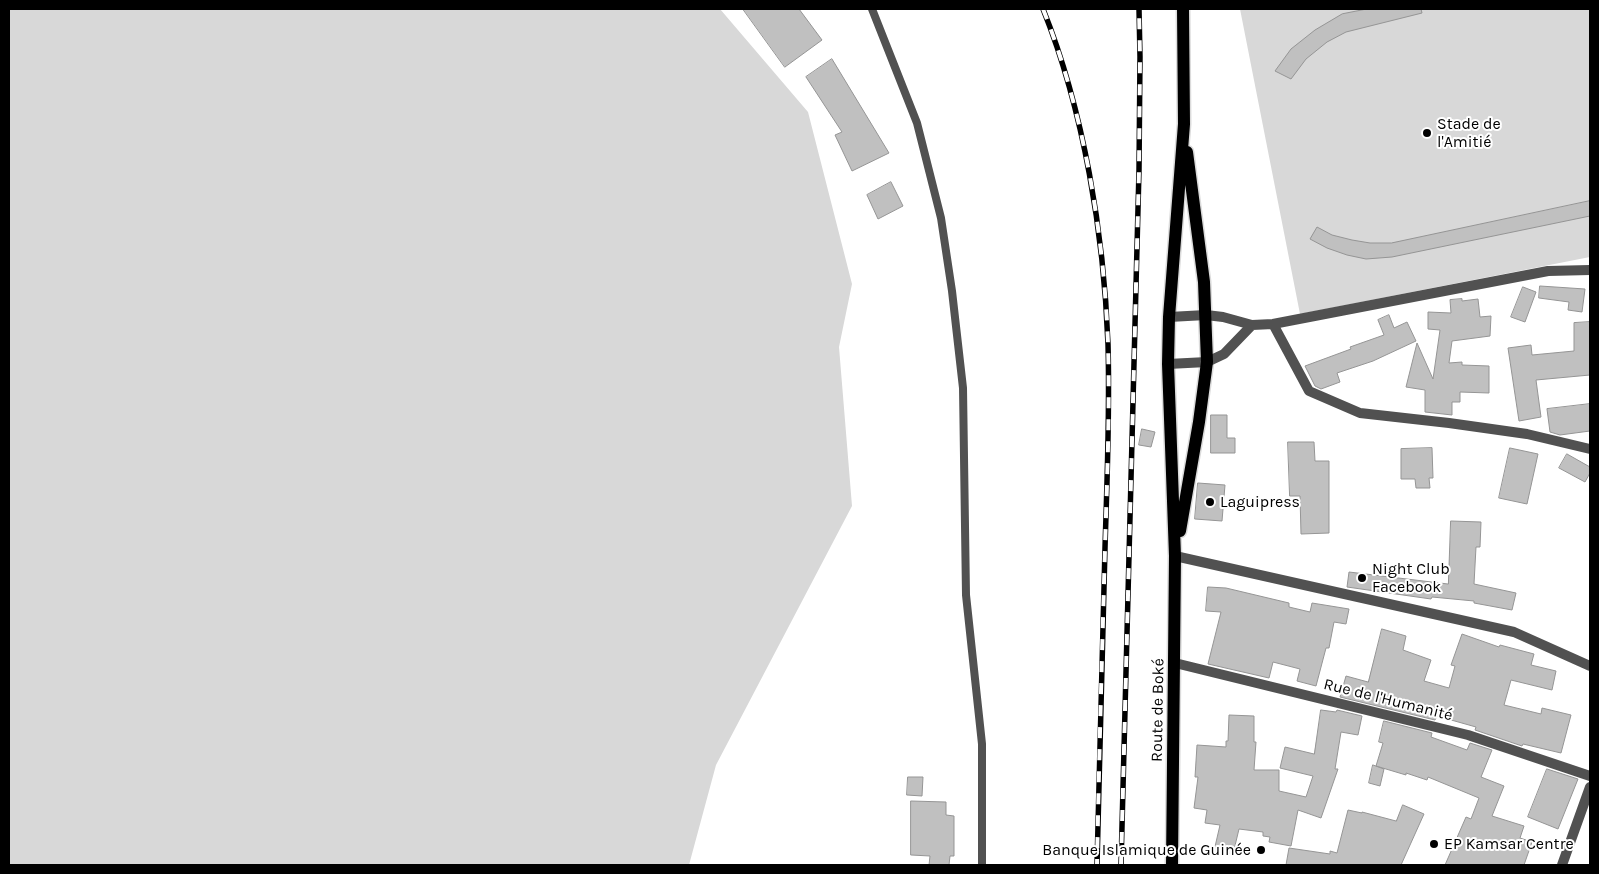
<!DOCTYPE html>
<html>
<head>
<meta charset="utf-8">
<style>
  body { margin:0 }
  #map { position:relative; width:1599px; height:874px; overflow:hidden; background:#fff; font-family:Karla,sans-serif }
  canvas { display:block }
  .frame { position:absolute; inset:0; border:10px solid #000; pointer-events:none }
</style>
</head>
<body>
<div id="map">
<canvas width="1599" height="874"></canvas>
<div class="frame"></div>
</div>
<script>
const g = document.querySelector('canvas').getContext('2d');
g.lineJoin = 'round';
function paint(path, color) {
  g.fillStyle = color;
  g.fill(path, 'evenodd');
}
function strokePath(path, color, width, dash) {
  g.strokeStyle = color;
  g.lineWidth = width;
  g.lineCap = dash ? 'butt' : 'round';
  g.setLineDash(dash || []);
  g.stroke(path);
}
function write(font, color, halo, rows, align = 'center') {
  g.font = font + ' Karla,sans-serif';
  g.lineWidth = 4;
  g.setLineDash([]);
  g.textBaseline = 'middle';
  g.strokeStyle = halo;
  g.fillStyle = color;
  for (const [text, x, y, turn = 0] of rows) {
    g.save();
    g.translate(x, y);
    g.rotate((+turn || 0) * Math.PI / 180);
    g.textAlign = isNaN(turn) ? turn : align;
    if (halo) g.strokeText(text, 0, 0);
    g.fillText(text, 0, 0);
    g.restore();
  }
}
paint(new Path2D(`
  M9 9H720L808 112 852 284 839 347 852 506 716 765 689 865H9Z
  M1240 9H1590V257L1300 314Z`), '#d8d8d8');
const building = new Path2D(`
  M743 9H799L822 40 785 67Z
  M1367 9H1421L1422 13 1346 32 1327 42 1306 59 1291 79 1275 71 1291 49 1315 30 1342 14Z
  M832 59 889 153 852 171 835 135 842 132 806 77Z
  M891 182 903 206 878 219 867 195Z
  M1590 201V216L1392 257 1366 259 1347 255 1327 248 1310 239 1317 227 1332 235 1352 240 1370 243H1391Z
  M1540 286 1585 289 1582 312 1568 310 1569 302 1539 298Z
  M1523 287 1536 292 1525 322 1511 317Z
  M1462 299V301L1478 299 1480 317 1491 316 1490 336 1452 341 1449 363 1462 362V365L1489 366V393L1460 392V402H1452V415L1425 412V390L1406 387 1417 343 1433 379 1440 330 1428 329V312L1451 313 1450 300Z
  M1389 315 1394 328 1407 322 1416 341 1373 361 1337 373 1340 382 1321 389 1315 386 1305 366 1351 349 1350 347 1384 335 1378 320Z
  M1590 322V375L1536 380 1541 417 1519 421 1508 348 1531 345 1532 355 1574 351V323Z
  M1590 404V431L1560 435 1550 432 1547 409Z
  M1211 415H1227V438H1235V453H1211Z
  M1142 429 1155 432 1151 447 1139 445Z
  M1288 442H1314L1315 461H1329V533L1301 534 1300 496H1290Z
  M1432 448 1433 478H1429L1430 488H1416L1415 479H1401V449Z
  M1510 448 1538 454 1527 504 1499 498Z
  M1567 454 1590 467V473L1585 482 1559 468Z
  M1198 483 1225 485 1222 521 1195 519Z
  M1451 521 1481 522 1480 547H1476L1474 584 1516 593 1512 610 1474 603V601L1432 597 1431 599 1347 587 1349 572 1448 584Z
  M1208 587 1226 588 1289 603V607L1310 612 1312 603 1349 609 1346 624 1334 622 1329 648H1326L1316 686 1297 681 1300 669 1273 662 1269 678 1208 664 1221 612 1206 611Z
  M1382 629 1406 636 1403 650 1431 660 1424 681 1449 688 1455 666 1451 665 1462 634 1499 647 1500 645 1534 654 1531 665 1556 671 1552 690 1511 680 1504 705 1541 714 1542 708 1571 715 1561 753 1523 744 1522 746 1475 730 1476 727 1437 716 1435 720 1340 697 1346 676 1368 682Z
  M1321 710 1336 712 1337 710 1362 716 1358 735 1341 732 1335 769H1338L1321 818 1298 810 1291 846 1269 842 1270 837 1263 836V832L1239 829 1233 854 1214 851 1220 825 1205 823 1207 810 1194 808 1198 777H1195L1197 745 1226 747V741H1228L1229 715 1254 716V742H1256L1254 770H1279V791L1306 797 1313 776 1280 768 1285 747 1314 754Z
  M1384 721 1432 733 1431 737 1467 750 1470 743 1492 750 1481 777 1504 786 1492 816 1524 826 1520 838 1532 842 1524 865H1445L1466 817 1471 819 1479 798 1428 777 1427 780 1406 773V775L1376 766 1383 743 1379 742Z
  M1373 765 1384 769 1380 786 1369 783Z
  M1547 769 1578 779 1558 829 1528 817Z
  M908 777H923L922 796 907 795Z
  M911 801 946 802V815L954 816V856H950L949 865H929L930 856 911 855Z
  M1403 805 1424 814 1401 865H1286L1289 848 1330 854V851L1337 853 1348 810 1362 813V812L1396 821Z`);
paint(building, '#c0c0c0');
strokePath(building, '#959595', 1);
const primary = new Path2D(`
  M1180 531 1199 422 1207 362 1204 282 1187 152
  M1172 865 1175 556 1168 364 1169 317 1184 124 1183 9`);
strokePath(primary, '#dbdbdb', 15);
strokePath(new Path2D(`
  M872 9 917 123 941 218 952 291 963 388 966 595 982 744V865`), '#515151', 8);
strokePath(new Path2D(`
  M1169 317 1206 315 1223 317 1252 325 1273 324 1548 271 1590 270
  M1273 324 1309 391 1360 413 1449 423 1527 434 1590 449
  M1168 364 1207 362 1224 354 1252 325
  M1175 556 1514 632 1590 666
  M1175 663 1468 735 1590 776
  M1562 865 1590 787`), '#515151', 10);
strokePath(primary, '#000', 12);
const rail = new Path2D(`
  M1043 9C1084 111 1104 235 1108 344 1110 412 1107 480 1105 548 1102 654 1099 760 1097 865
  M1121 865 1139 170 1140 57 1139 9`);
strokePath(rail, '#000', 5.5);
strokePath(rail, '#fff', 4, [11]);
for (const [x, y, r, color] of [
  [1427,133,5,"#000"],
  [1210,502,5,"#000"],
  [1362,578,5,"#000"],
  [1434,844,5,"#000"],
  [1261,850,5,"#000"]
]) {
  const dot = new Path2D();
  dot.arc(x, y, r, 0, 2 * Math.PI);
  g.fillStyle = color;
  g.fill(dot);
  strokePath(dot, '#fff', 2);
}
write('16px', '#000', '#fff', [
  ["Stade de",1437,124],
  ["l'Amitié",1437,142],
  ["Laguipress",1220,502],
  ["Night Club",1372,569],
  ["Facebook",1372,587],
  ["EP Kamsar Centre",1444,844],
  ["Banque Islamique de Guinée",1251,850,"right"]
], 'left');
write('16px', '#000', '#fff', [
  ["Rue de l'Humanité",1388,700,14],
  ["Route de Boké",1158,710,-89]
]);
</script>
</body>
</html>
